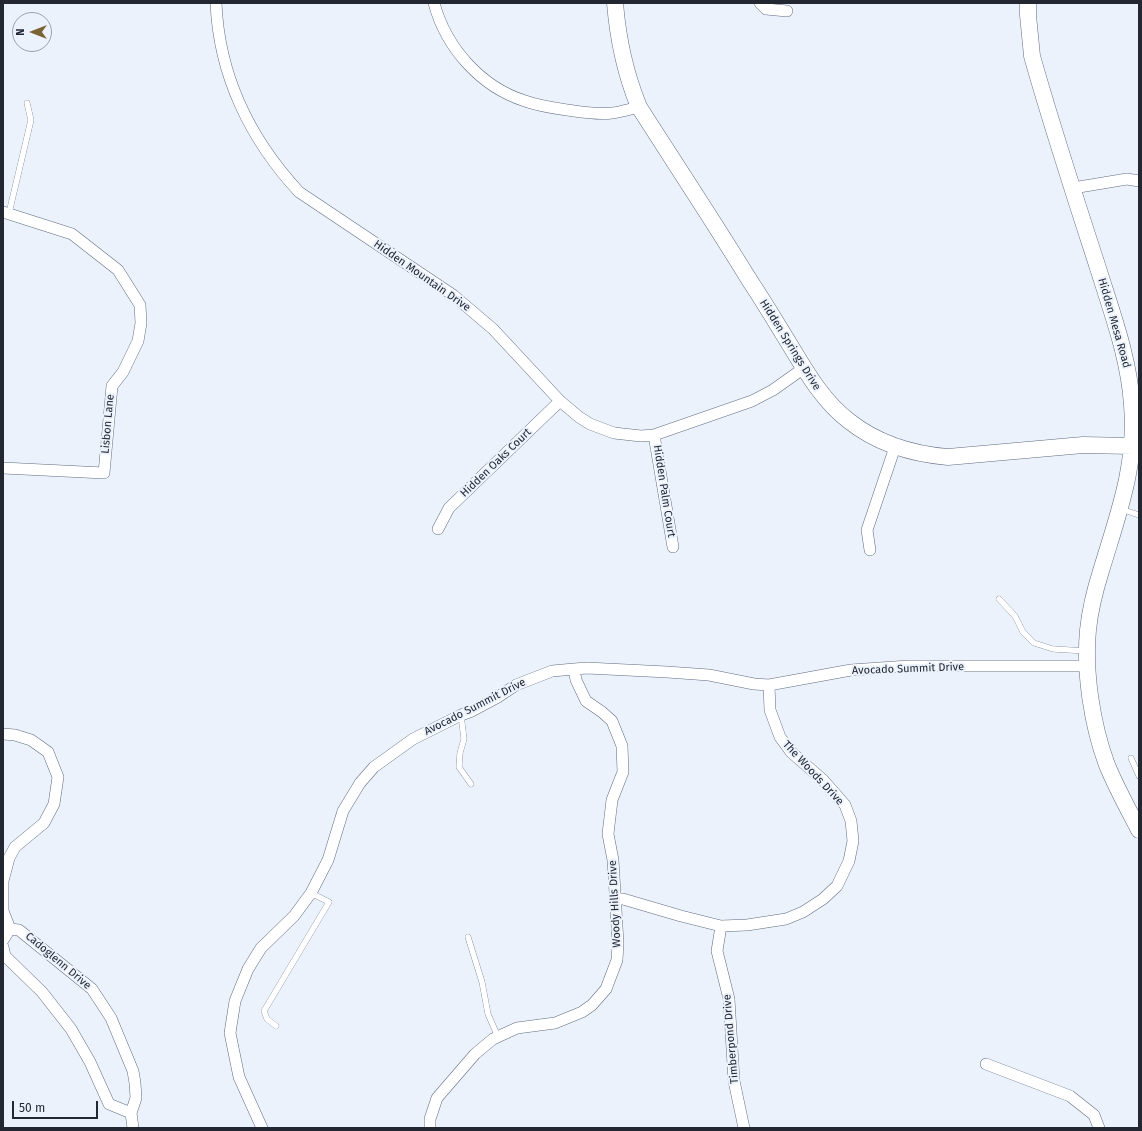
<!DOCTYPE html>
<html>
<head>
<meta charset="utf-8">
<style>
  body { margin:0 }
  #map { position:relative; width:1142px; height:1131px; overflow:hidden; background:#ecf2fc; font-family:"Fira Sans",sans-serif }
  canvas { display:block }
  .frame { position:absolute; inset:0; border:4px solid #222731; pointer-events:none }
  .north { position:absolute; left:12px; top:12px; width:40px; height:40px; box-sizing:border-box; background:#ecf2fc; border:1px solid #9ba1ab; border-radius:50%; rotate:270deg; font-size:11px; font-weight:700; line-height:16px; text-align:center; color:#222731 }
  .north::after { content:''; display:block; margin:auto; width:14px; height:18px; background:#7c6334; clip-path:polygon(50% 0,100% 100%,50% 72%,0 100%) }
  .scale { position:absolute; left:12px; top:1101px; width:86px; height:18px; box-sizing:border-box; border:2px solid #222731; border-top:0; padding-left:5px; font-size:12px; line-height:14px; white-space:nowrap; color:#222731; -webkit-text-stroke:3px #ecf2fc; paint-order:stroke }
</style>
</head>
<body>
<div id="map">
<canvas width="1142" height="1131"></canvas>
<div class="frame"></div>
<div class="north">N</div>
<div class="scale">50 m</div>
</div>
<script>
const g = document.querySelector('canvas').getContext('2d');
g.lineJoin = 'round';
function strokePath(path, color, width, dash) {
  g.strokeStyle = color;
  g.lineWidth = width;
  g.lineCap = dash ? 'butt' : 'round';
  g.setLineDash(dash || []);
  g.stroke(path);
}
function write(font, color, halo, rows, align = 'center') {
  g.font = font + ' "Fira Sans",sans-serif';
  g.lineWidth = 4;
  g.setLineDash([]);
  g.textBaseline = 'middle';
  g.strokeStyle = halo;
  g.fillStyle = color;
  for (const [text, x, y, turn = 0] of rows) {
    g.save();
    g.translate(x, y);
    g.rotate((+turn || 0) * Math.PI / 180);
    g.textAlign = isNaN(turn) ? turn : align;
    if (halo) g.strokeText(text, 0, 0);
    g.fillText(text, 0, 0);
    g.restore();
  }
}
const lane = new Path2D(`
  M9 213 31 120 27 103
  M1121 509 1139 515
  M999 599 1015 616 1023 632 1034 643 1053 649 1086 651
  M461 715 464 739 460 753 459 767 471 784
  M1131 758 1139 776
  M468 937 482 982 488 1014 498 1037
  M276 1026 267 1019 264 1011 329 902 311 893`);
const street = new Path2D(`
  M216 3C219 75 250 139 299 192L453 295 493 329 560 401 579 417 590 424 614 433 641 436 654 435 752 401 773 390 804 368
  M434 3C446 48 481 87 525 101 539 106 553 108 567 110 581 112 597 115 612 113 621 112 630 109 639 107
  M760 3 766 9 787 11
  M1073 188 1127 179 1139 181
  M3 212 72 234 118 270 140 305 141 323 138 341 123 372 112 386 104 473 3 468
  M654 435 673 547
  M438 529 449 508 560 401
  M870 550 867 530 895 447
  M3 734 15 735 31 740 48 752 58 777 54 804 44 823 15 847 9 858 3 881V911L10 929
  M615 899H623L681 916 721 926 747 925 786 919 803 912 823 899 837 886 849 861 853 841 851 821 845 805 823 780 791 752 780 737 770 710 769 685
  M721 926 717 951 729 999 734 1081 744 1128
  M10 929 19 930 92 989 111 1018 133 1071 135 1083 136 1098 131 1113 133 1128
  M3 940 10 929
  M3 947 5 956 42 992 71 1029 90 1062 109 1104 131 1113
  M986 1064 1070 1096 1094 1115 1099 1128
  M262 1128 239 1077 230 1033 235 1001 248 969 261 948 294 916 311 893 328 860 343 811 360 783 374 767 413 739 461 715 472 711 498 697 516 685 552 671 574 669 587 668 667 672 709 675 754 684 769 685 851 670 909 666H1088
  M430 1128V1119L437 1098 475 1054 493 1039 517 1028 555 1023 582 1012 592 1005 606 989 617 960 618 943 613 860 608 834 612 800 623 772 622 746 612 721 602 712 586 701 576 680 574 669`);
const secondary = new Path2D(`
  M615 3C618 40 625 73 639 107 676 165 714 222 750 281 764 302 777 324 790 345 807 373 823 401 849 421 878 444 912 454 948 457L1083 445 1132 446
  M1028 3V15L1032 56C1052 127 1075 197 1098 268 1112 313 1129 358 1132 405 1137 466 1118 514 1101 571 1095 590 1090 610 1088 630 1084 672 1092 725 1107 765 1116 787 1128 809 1139 830`);
strokePath(lane, '#5f6c82', 6);
strokePath(street, '#5f6c82', 12);
strokePath(secondary, '#5f6c82', 17);
strokePath(lane, '#fff', 5.5);
strokePath(street, '#fff', 11);
strokePath(secondary, '#fff', 16);
write('11px', '#222731', '#ecf2fc', [
  ["Hidden Mountain Drive",422,276,35],
  ["Hidden Mesa Road",1114,323,74],
  ["Hidden Springs Drive",790,345,58],
  ["Lisbon Lane",108,424,-85],
  ["Hidden Oaks Court",496,463,-44],
  ["Hidden Palm Court",664,491,81],
  ["Avocado Summit Drive",908,669,-2],
  ["Avocado Summit Drive",475,707,-27],
  ["The Woods Drive",813,773,47],
  ["Woody Hills Drive",615,904,-93],
  ["Cadoglenn Drive",58,961,40],
  ["Timberpond Drive",731,1039,-95]
]);
</script>
</body>
</html>
